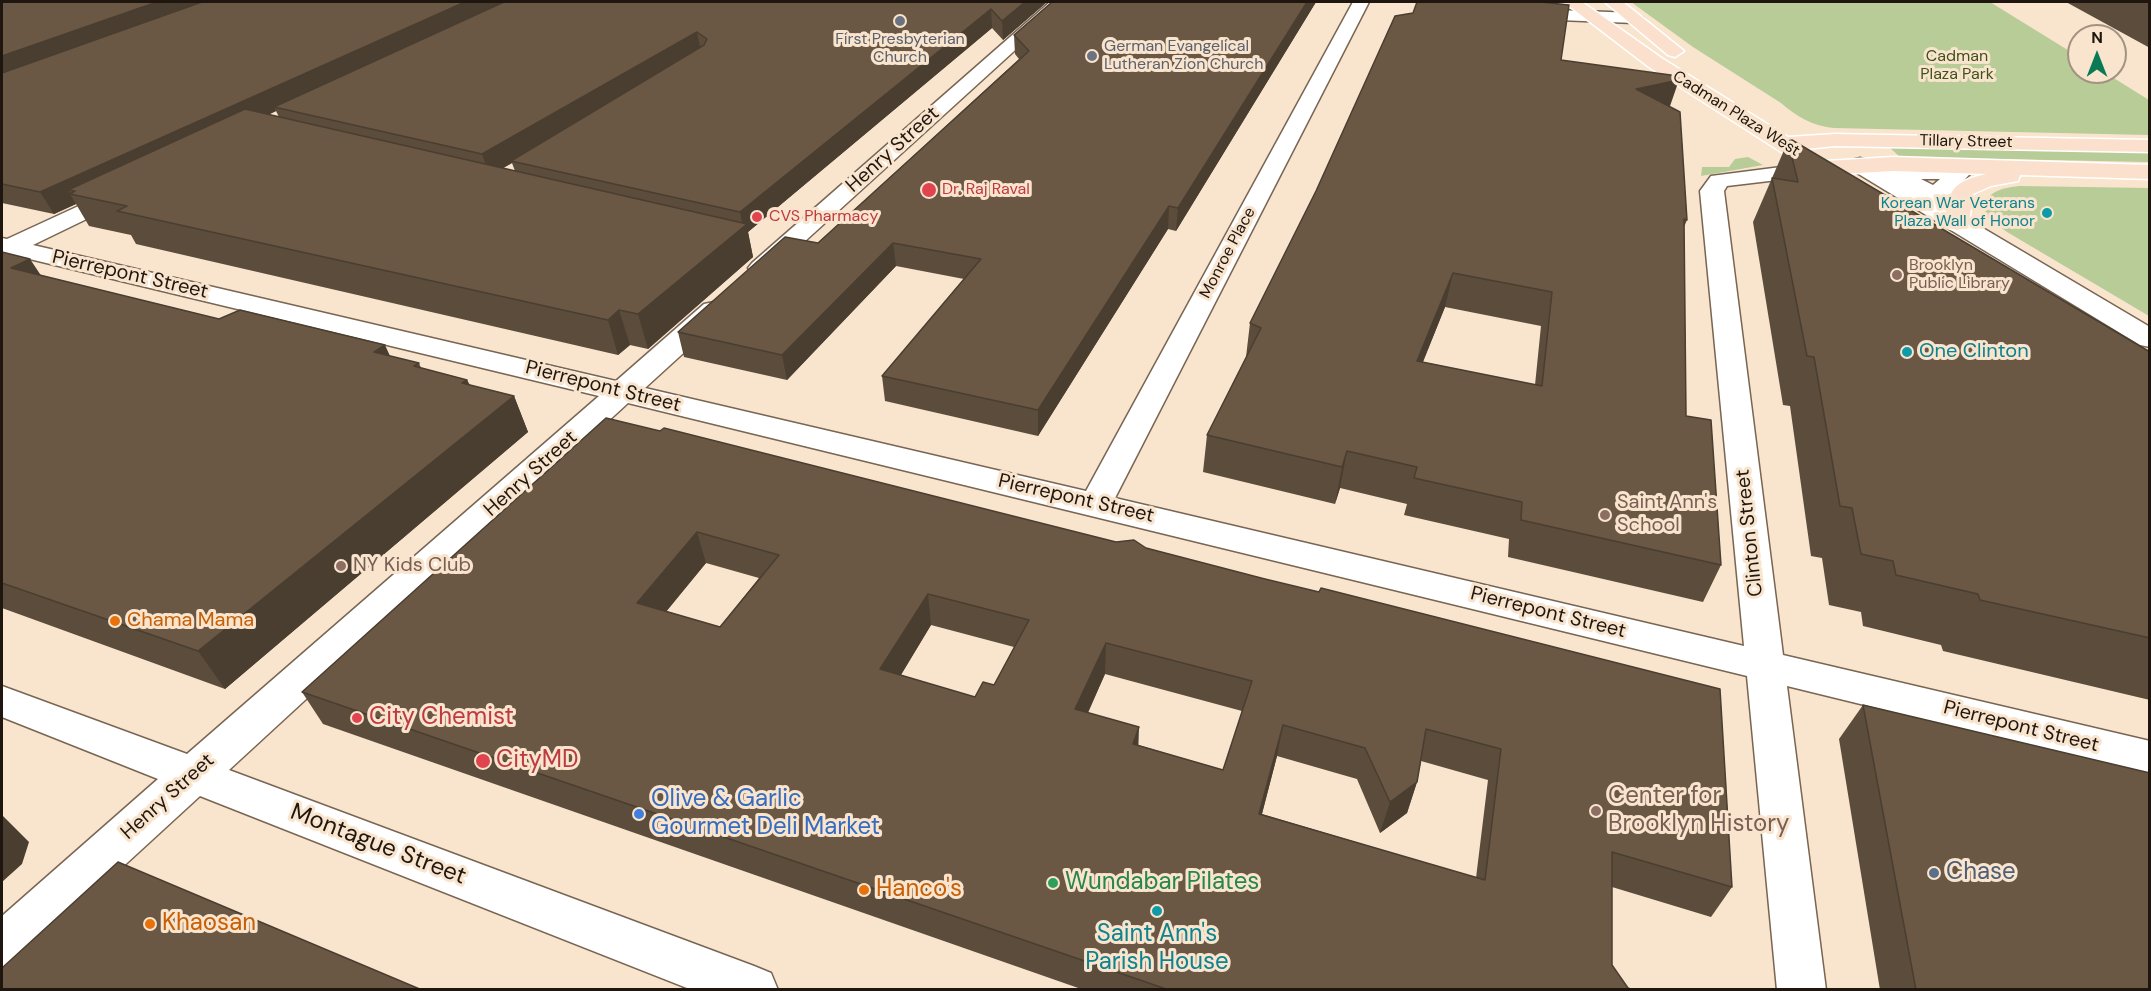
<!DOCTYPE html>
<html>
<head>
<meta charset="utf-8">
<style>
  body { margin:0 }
  #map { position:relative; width:2151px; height:991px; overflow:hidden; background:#f9e4ce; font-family:"DM Sans",sans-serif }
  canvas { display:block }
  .frame { position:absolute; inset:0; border:3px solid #1f170f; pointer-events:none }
  .north { position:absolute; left:2067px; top:24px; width:60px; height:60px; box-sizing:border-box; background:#f9e4ce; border:2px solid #a29282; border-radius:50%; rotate:0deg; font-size:16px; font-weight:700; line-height:24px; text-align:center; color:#1f170f }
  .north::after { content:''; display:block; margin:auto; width:21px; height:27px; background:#0a7a55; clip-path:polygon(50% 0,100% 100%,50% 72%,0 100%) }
</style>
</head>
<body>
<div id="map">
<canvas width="2151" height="991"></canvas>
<div class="frame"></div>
<div class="north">N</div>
</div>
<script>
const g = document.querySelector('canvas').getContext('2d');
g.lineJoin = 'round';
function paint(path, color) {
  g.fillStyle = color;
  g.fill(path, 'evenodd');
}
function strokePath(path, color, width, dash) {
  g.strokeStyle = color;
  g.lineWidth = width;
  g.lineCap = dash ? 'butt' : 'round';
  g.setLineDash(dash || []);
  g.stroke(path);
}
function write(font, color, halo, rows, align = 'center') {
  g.font = font + ' "DM Sans",sans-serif';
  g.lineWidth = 6;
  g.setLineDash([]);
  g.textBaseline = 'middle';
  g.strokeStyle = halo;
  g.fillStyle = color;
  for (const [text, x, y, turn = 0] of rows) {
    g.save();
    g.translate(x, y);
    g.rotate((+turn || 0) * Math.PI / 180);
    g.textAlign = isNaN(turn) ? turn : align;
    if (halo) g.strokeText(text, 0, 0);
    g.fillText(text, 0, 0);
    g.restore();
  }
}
paint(new Path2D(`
  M1631 2H1990L2079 57V72H2104L2149 100V135L1834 128C1813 126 1797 117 1781 103L1693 47Z
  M1889 147 2149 152V162L1900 157Z
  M1748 157 1763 165 1701 176 1702 167H1729L1735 159Z
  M2019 186 2149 188V316L2007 232 1987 217 1983 203C1993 190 2003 188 2019 186Z`), '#b7cc97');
const street = new Path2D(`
  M1050 2H1068L770 273 761 276 752 273 748 268 752 263Z
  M1353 2H1369L1115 498 1744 646 1700 191 1711 176 1820 162 1828 164 1831 169 1828 174 1727 186 1724 191 1783 655 2150 741V775L1787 686 1826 990H1777L1747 676 628 403 229 770 754 966 771 973 778 990H692L200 796 19 962 2 968V916L158 779 2 717V686L187 754 599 396 13 255 2 257V238L7 239 122 186 130 188 134 193 130 198 33 245 616 381 704 304 714 302 724 304 727 310 724 316 645 388 1086 491Z
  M1429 2H1480L1558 10 1634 13 1643 18 1634 23 1558 20 1437 7Z
  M1908 165 1967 169 1970 174 1943 201 1935 203 1886 178 1883 173 1886 168ZM1921 179H1940L1933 185Z`);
const secondary = new Path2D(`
  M1860 158 1868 160 2150 327V347L2140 345 1852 170 1849 165 1852 160Z`);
const primary = new Path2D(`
  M1564 2H1582L1663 59 1788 137 1835 134 2150 140V152L1835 146 1806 149 1826 161 1893 157 2150 165V179L2020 175 2018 181 1991 186 1973 194 1969 223 1966 228 1957 230 1948 228 1945 223C1948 190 1952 182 1986 174L1893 171 1822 175 1814 173 1649 67Z
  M1605 2H1623L1684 51 1675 57 1668 55Z`);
strokePath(street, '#786552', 3);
strokePath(secondary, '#786552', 3);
strokePath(primary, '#fff', 3);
paint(street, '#fff');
paint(secondary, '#fff');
paint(primary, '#fbe1cd');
paint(new Path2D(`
  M2 2H1047L1003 40 992 28 748 232 753 257 648 349 630 345 618 355 136 244 131 235 89 226 76 204 54 214 2 203ZM276 111 279 117 268 115ZM512 163 515 171 502 168Z
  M1052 2H1316L1176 231 1168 229 1038 436 885 401 882 376 964 279 896 266 787 380 684 357 678 332 818 243 1019 59 1015 54 1014 35Z
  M2066 2H2150V48Z
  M1561 60 1670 106 1687 220 1684 227 1686 416 1721 565 1703 602 1508 557 1509 539 1404 515 1407 504 1340 488 1335 504 1203 472 1207 435 1246 357 1250 323 1316 191ZM1445 307 1541 326 1535 385 1423 362Z
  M1788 141 2150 352V700L1943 651 1941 645 1863 626 1861 612 1829 605 1822 558 1811 556 1790 406 1783 405 1753 222Z
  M2 252 40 275 219 319 419 363 421 368 467 380 470 385 514 396 528 432 225 689 2 608Z
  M606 418 1116 542 1146 548 1265 579 1732 887 1711 917 1612 887V965L1628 988 1633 990H1084L323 724 302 692ZM706 563 759 578 720 627 666 611ZM931 625 1014 647 994 685 975 697 901 675ZM1105 674 1242 711 1223 770 1138 745 1088 713ZM1277 756 1357 779 1380 833 1407 813 1417 782 1421 761 1488 780 1476 878 1262 814Z
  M1863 705 2150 990H1880L1839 739Z`), '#5b4c3b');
paint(new Path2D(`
  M157 2H217L2 80V56Z
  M465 2H511L274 107 276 111 89 198 75 191 68 190 71 194H70L76 204 54 214 40 192Z
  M1025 2H1047L1003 40 1002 21Z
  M1307 2H1316L1176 231 1178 208Z
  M991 9 992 28 748 232 753 257 648 349 638 314 743 227 740 212Z
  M697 32 701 51 511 161 512 163 490 176 482 154Z
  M1679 80 1669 109 1636 89Z
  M1169 206 1168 229 1038 436V410Z
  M893 243 896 266 787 380 782 355Z
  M30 259 52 292 11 268Z
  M1453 273 1445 307 1409 396 1417 361Z
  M619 310 630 345 618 355 608 320Z
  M385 345 401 380 374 352Z
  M467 380 482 415 462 383Z
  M514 396 528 432 225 689 198 651Z
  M1347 451 1340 488 1335 504 1342 467Z
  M697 532 706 563 648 634 637 603Z
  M928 594 931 625 885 701 880 669Z
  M1106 643 1105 674 1075 740V709Z
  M1283 725 1277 756 1254 844 1259 814Z
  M1139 727 1138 758 1133 744Z
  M1417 782 1407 813 1380 833 1390 802Z
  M2 815 29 842 22 864 2 882Z`), '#4a3e30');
const building = new Path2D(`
  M2 2H157L2 56Z
  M202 2H465L40 192 2 184V73Z
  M504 2H1025L1002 21 991 9 740 212 511 161 704 45 707 39 697 32 482 154 274 107Z
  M1052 2H1307L1178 208 1169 206 1038 410 882 376 981 259 893 243 782 355 678 332 785 237 818 243 1029 51 1014 35Z
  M1417 2H1541L1569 5 1561 60 1678 76 1679 80 1636 89 1680 112 1687 220 1684 219 1686 416 1711 420 1721 565 1521 520 1522 502 1414 478 1417 467 1347 451 1342 467 1207 435 1261 328 1250 323 1316 191 1395 16 1413 13ZM1453 273 1552 292 1542 386 1417 361Z
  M245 109 747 224 638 314 619 310 608 320 117 211 127 206 70 194 75 191 68 190Z
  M1792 140 2150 352V638L1980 600 1978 594 1896 575 1893 561 1861 554 1852 508 1840 506 1814 357 1807 356 1772 178 1798 182 1788 141Z
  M2 252 30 259 11 268 219 319 240 310 385 345 374 352 419 363 414 366 467 380 462 383 514 396 198 651 2 583Z
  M606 418 660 431 664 428 1116 542 1134 540 1146 548 1265 579 1319 592 1321 588 1720 689 1732 887 1612 852V965L1628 988 1633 990H1169L302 692ZM697 532 779 555 720 627 637 603ZM928 594 1029 620 994 685 983 682 975 697 880 669ZM1106 643 1252 681 1223 770 1133 744 1139 727 1075 709ZM1283 725 1365 748 1390 802 1417 782 1426 729 1501 749 1485 880 1259 814Z
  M1863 705 2150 773V990H1916Z
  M118 862 422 990H2V968Z`);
paint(building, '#6a5845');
strokePath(building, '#4a3e30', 1.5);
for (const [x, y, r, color] of [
  [900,21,6,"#6b7280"],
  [1092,56,6,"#6b7280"],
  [929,190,8,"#e0444e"],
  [2047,213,6,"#0f9aa8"],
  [757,217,6,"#e0444e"],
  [1897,275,6,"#8d6e63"],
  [1907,352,6,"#0f9aa8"],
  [1605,515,6,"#8d6e63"],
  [341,566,6,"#8d6e63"],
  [115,621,6,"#e8710a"],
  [357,718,6,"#e0444e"],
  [483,761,8,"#e0444e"],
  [1596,811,6,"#8d6e63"],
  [639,814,6,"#3f7fe0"],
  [1934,873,6,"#5c6f8a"],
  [1053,883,6,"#2e9e5b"],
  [864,890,6,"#e8710a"],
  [1157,911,6,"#0f9aa8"],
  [150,924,6,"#e8710a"]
]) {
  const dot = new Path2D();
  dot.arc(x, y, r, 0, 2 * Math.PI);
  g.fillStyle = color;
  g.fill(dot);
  strokePath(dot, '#f9e4ce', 2);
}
write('16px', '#5b616d', '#f9e4ce', [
  ["First Presbyterian",900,40],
  ["Church",900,58],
  ["German Evangelical",1104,47,"left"],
  ["Lutheran Zion Church",1104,65,"left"]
]);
write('16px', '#3e5118', '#f9e4ce', [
  ["Cadman",1957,57],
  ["Plaza Park",1957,75]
]);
write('16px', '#1f170f', '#f9e4ce', [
  ["Cadman Plaza West",1736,114,32],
  ["Tillary Street",1966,142,1],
  ["Monroe Place",1228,253,-62]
]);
write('16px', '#be3a42', '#f9e4ce', [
  ["Dr. Raj Raval",942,190],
  ["CVS Pharmacy",769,217]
], 'left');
write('16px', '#0d838f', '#f9e4ce', [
  ["Korean War Veterans",2035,204],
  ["Plaza Wall of Honor",2035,222]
], 'right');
write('16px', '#785e54', '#f9e4ce', [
  ["Brooklyn",1909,266],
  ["Public Library",1909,284]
], 'left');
write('20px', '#1f170f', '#f9e4ce', [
  ["Henry Street",893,150,-42],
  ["Pierrepont Street",130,275,13],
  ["Pierrepont Street",603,387,14],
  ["Henry Street",531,474,-42],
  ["Pierrepont Street",1076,499,13],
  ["Clinton Street",1750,533,-96],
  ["Pierrepont Street",1548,613,14],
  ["Pierrepont Street",2021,727,14],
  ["Henry Street",168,797,-42]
]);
write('20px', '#0d838f', '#f9e4ce', [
  ["One Clinton",1919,352]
], 'left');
write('20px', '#785e54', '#f9e4ce', [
  ["Saint Ann's",1617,503],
  ["School",1617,526],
  ["NY Kids Club",353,566]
], 'left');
write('20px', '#c56008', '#f9e4ce', [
  ["Chama Mama",127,621]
], 'left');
write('24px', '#be3a42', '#f9e4ce', [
  ["City Chemist",369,718],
  ["CityMD",496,761]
], 'left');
write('24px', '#785e54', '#f9e4ce', [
  ["Center for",1608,797],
  ["Brooklyn History",1608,825]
], 'left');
write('24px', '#366cbe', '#f9e4ce', [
  ["Olive & Garlic",651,800],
  ["Gourmet Deli Market",651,828]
], 'left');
write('24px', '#1f170f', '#f9e4ce', [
  ["Montague Street",378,845,21]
]);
write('24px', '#4e5e75', '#f9e4ce', [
  ["Chase",1946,873]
], 'left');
write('24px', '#27864d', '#f9e4ce', [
  ["Wundabar Pilates",1065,883]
], 'left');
write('24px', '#c56008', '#f9e4ce', [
  ["Hanco's",876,890],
  ["Khaosan",162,924]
], 'left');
write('24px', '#0d838f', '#f9e4ce', [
  ["Saint Ann's",1157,935],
  ["Parish House",1157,963]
]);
</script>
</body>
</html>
